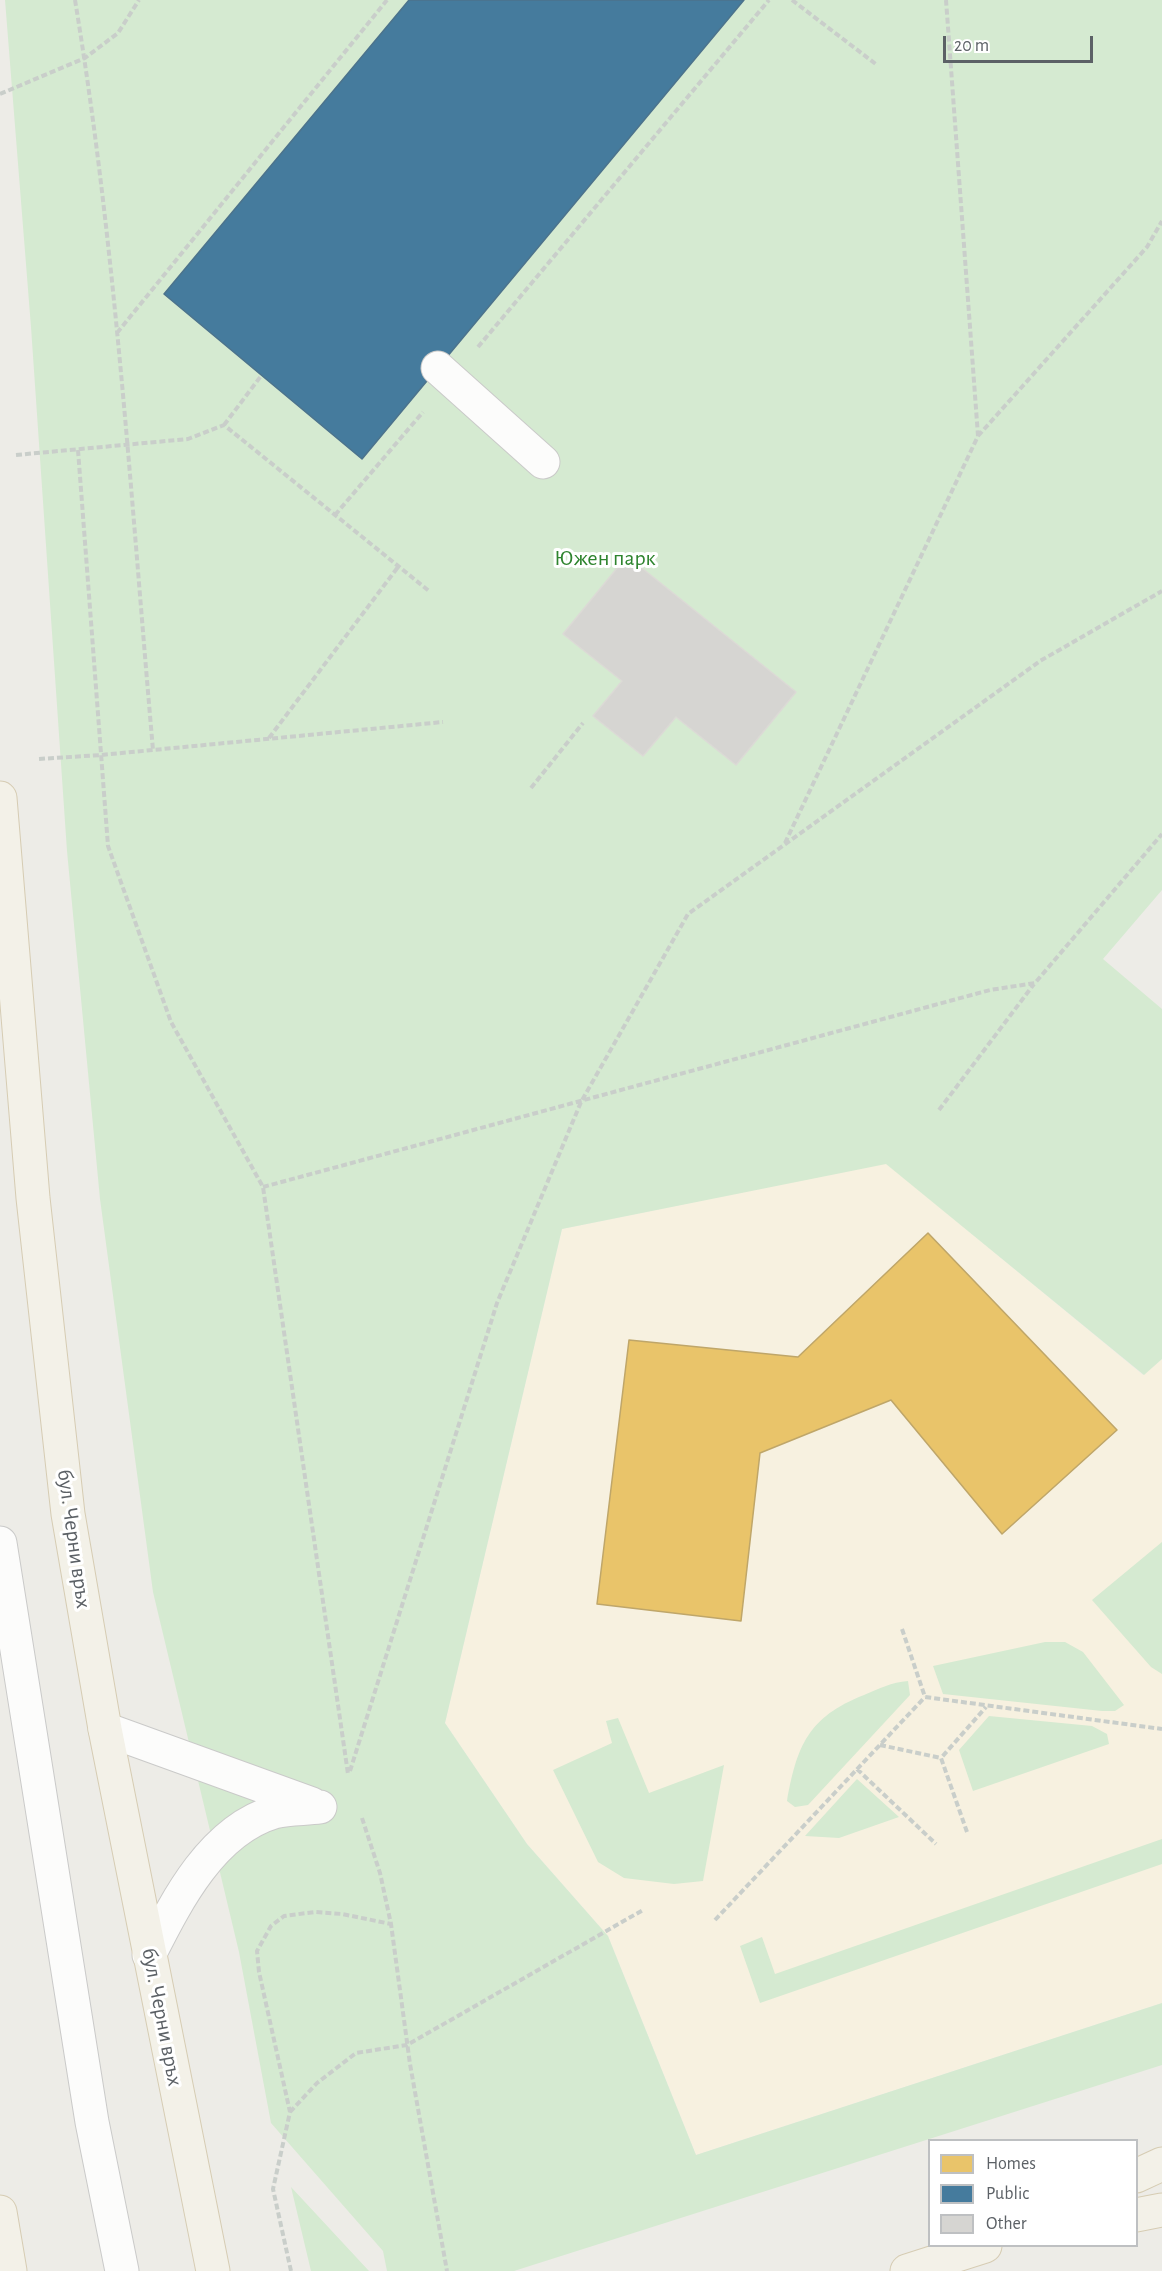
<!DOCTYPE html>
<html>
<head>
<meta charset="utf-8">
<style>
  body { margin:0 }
  #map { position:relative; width:1162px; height:2271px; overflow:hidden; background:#edece7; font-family:"Alegreya Sans",sans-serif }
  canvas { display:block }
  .legend { position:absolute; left:928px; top:2139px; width:210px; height:108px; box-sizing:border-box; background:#fff; border:2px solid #bec0c2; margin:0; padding:8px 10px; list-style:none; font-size:18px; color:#5c6166 }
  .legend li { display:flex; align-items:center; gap:12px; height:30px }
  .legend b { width:30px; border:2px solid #bec0c2 }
  .scale { position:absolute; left:943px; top:36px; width:150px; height:27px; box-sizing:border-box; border:3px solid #5c6166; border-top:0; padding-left:8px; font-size:18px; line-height:21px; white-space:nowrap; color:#5c6166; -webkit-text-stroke:4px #fff; paint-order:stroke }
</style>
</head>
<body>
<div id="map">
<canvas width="1162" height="2271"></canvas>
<ul class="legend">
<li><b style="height:16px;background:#e9c46a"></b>Homes</li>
<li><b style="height:16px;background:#457b9d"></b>Public</li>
<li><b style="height:16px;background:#d6d5d2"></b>Other</li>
</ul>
<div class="scale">20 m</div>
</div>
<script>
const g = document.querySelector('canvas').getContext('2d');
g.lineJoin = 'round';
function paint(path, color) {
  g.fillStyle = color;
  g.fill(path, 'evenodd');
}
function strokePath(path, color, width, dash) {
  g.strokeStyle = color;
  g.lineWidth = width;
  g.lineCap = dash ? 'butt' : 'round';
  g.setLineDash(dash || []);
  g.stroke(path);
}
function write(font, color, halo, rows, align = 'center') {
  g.font = font + ' "Alegreya Sans",sans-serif';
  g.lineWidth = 6;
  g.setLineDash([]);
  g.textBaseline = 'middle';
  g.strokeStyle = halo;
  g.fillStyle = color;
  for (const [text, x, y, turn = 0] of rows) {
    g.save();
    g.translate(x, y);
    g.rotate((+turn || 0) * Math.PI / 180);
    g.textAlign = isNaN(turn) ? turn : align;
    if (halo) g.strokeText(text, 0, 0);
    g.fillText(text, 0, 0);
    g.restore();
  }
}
paint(new Path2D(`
  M886 1163 1143 1375 1162 1359V2003L696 2155 608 1936 527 1844 445 1723 562 1229Z`), '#f7f1e0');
paint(new Path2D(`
  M5 0H1162V890L1103 959 1162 1009V1359L1144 1375 886 1164 562 1229 445 1723 527 1844 608 1936 696 2155 1162 2003V2065L514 2271H387L383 2251 271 2123 239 1952 153 1592 100 1199 67 851 31 327Z
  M1162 1542V1674L1151 1667 1092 1600Z
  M1045 1642H1065L1083 1652 1124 1705 1115 1711H1102L943 1694 933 1666Z
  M908 1681 910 1695 808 1805 795 1807 787 1801C797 1746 808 1717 864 1695 878 1689 892 1682 908 1681Z
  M989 1716 1092 1726 1107 1734 1109 1744 973 1791 959 1750Z
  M618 1718 649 1793 724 1765 703 1881 674 1884 624 1878 598 1862 553 1770 612 1743 606 1721Z
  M857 1779 899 1817 839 1838 805 1836Z
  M1162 1839V1864L760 2003 740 1946 762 1937 775 1974Z
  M291 2187 369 2271H311Z`), '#d5ead1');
const homes = new Path2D(`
  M928 1233 1117 1430 1002 1534 891 1400 760 1453 741 1621 597 1604 629 1340 798 1357Z`);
paint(homes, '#e9c46a');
strokePath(homes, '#bfa669', 1.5);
const public = new Path2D(`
  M409 0H744L362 459 164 294Z`);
paint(public, '#457b9d');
strokePath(public, '#4c738c', 1.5);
const building = new Path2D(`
  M627 556 796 692 736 765 676 717 643 756 593 716 622 681 563 634Z`);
paint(building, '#d6d5d2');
strokePath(building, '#dcdad6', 1.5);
const minor = new Path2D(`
  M438 368 543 462
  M0 1543 92 2122 122 2271
  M105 1729 312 1804
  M149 1955C176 1902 211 1831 274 1812 288 1808 305 1809 320 1807`);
const major = new Path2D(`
  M0 798 33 1198 68 1514 105 1729 213 2271
  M1136 2176 1162 2164
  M0 2212 10 2271
  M1136 2215 1162 2210
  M907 2271 985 2246`);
strokePath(minor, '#cacac9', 35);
strokePath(major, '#d6ccb3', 35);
strokePath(new Path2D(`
  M75 0C116 248 131 500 153 750
  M792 0 877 65
  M0 94 85 58 118 33 139 0
  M117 333 387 0
  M478 347 769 0
  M224 425 261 376
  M978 436 1147 247 1162 221
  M78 450 108 846 171 1022 263 1187 348 1774
  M16 455 188 439 224 425 429 591
  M335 515 423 412
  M269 738 398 567
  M39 759 101 755 443 722
  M531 788 583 723
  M785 843 978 436 946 0
  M939 1110 1034 984
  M263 1187 990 990 1035 983 1162 834
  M902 1629 925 1697 1162 1729
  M880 1745 941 1758
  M857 1769 936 1844
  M350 1771 497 1303 581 1102 688 914 1040 661 1162 591
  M362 1818 380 1873 391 1924 410 2064 447 2271
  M967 1832 941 1758 986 1707
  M715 1920 925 1697
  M290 2112 317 2083 356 2053 407 2045 643 1910
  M291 2271 273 2189 290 2112 259 1972 257 1951 271 1926 284 1916 315 1912 342 1914 391 1924`), '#c9ceca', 4, [6, 3]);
strokePath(minor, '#fcfcfb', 33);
strokePath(major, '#f3f1e8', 33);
write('22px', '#2e842e', '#fff', [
  ["Южен парк",605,558]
]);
write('22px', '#5c6166', '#fff', [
  ["бул. Черни връх",74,1539,82],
  ["бул. Черни връх",162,2017,79]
]);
</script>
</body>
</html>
